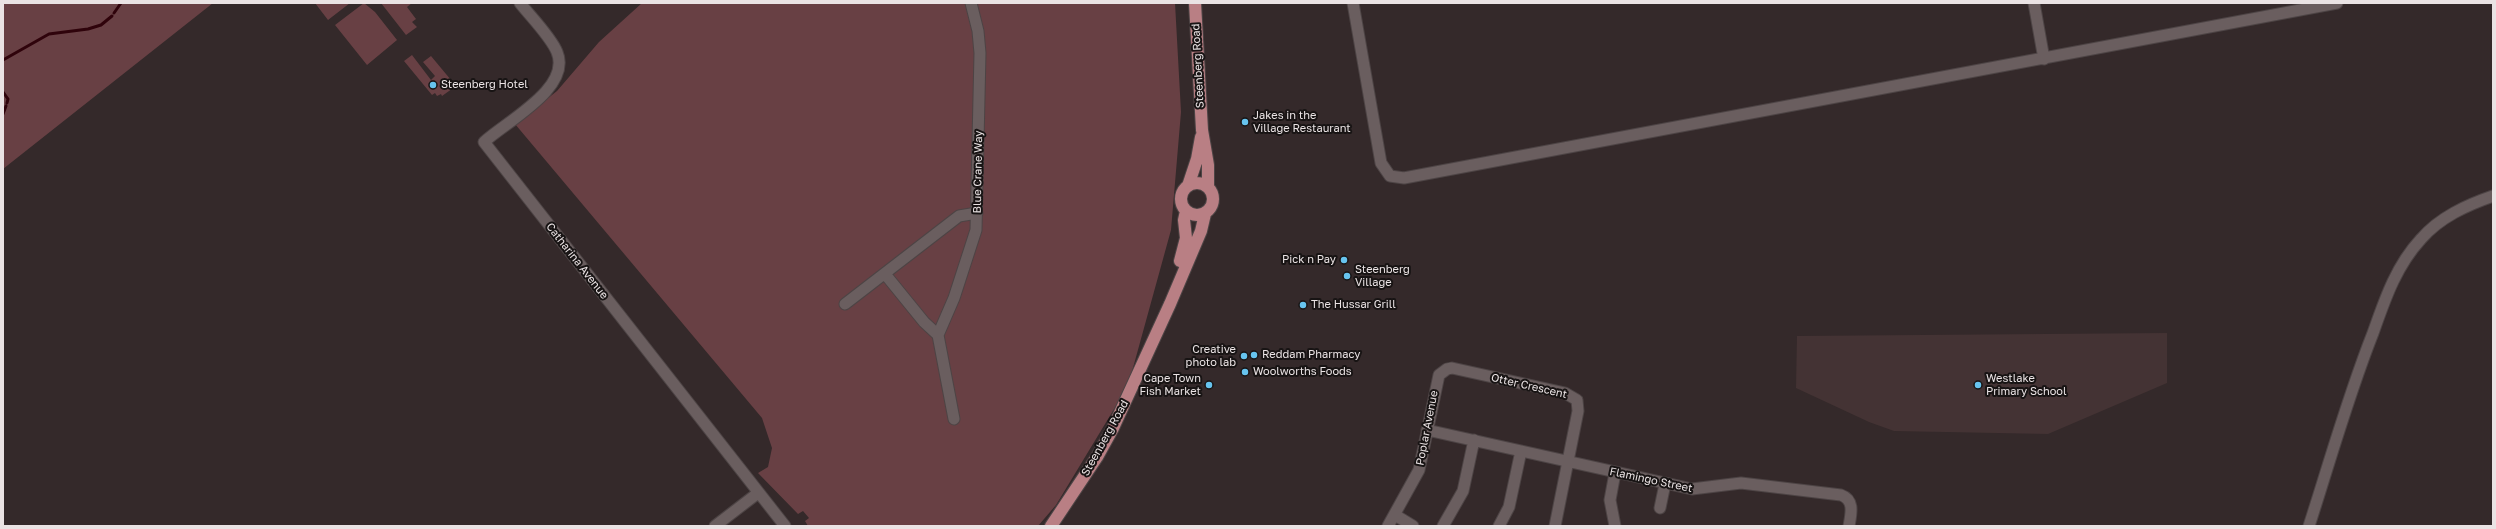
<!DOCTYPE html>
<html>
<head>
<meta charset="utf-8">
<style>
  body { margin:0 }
  #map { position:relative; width:2496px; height:529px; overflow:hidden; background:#34292a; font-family:"Golos Text",sans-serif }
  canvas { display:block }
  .frame { position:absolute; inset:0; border:4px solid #eae3e4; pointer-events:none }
</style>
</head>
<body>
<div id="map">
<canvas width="2496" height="529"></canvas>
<div class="frame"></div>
</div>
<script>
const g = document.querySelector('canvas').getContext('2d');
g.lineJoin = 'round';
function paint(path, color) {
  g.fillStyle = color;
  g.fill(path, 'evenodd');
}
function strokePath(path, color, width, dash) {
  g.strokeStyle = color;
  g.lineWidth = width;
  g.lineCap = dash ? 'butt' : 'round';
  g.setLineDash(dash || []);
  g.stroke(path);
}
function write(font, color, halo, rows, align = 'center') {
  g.font = font + ' "Golos Text",sans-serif';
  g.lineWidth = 4;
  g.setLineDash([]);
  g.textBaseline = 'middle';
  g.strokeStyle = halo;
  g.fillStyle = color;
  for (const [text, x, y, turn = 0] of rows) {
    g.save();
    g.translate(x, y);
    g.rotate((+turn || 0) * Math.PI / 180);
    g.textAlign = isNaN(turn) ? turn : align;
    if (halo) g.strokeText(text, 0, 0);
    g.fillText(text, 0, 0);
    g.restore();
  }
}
paint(new Path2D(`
  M2167 333V383L2048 434 1894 431 1869 422 1796 388 1797 336Z`), '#443334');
paint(new Path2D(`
  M3 3H213L3 169Z
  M315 3H350L328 20Z
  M364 3 375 12 397 40 367 65 335 25Z
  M381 3H412L407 7 416 19 412 22 417 27 406 35Z
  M642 3H1175L1181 112 1171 230 1128 386 1056 505 1038 526H808L805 521 809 518 803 511 798 514 758 473 768 467 772 448 762 418 515 124 557 91 599 42Z
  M412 55 431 80 435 76 423 62 431 56 456 86 442 96 441 94 437 96 435 93 432 95 404 61Z`), '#684044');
strokePath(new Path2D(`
  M114 13 121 3
  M3 60 49 34 88 29 101 25 112 16
  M3 92 8 99 7 103
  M3 114 6 106`), '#2f030b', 3);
const minor = new Path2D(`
  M520 3C531 17 551 37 557 52 572 88 507 121 484 142L785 526
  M1353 3 1381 163 1390 176 1404 178 2337 3
  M2034 3 2044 59
  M885 274 924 322 938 335 954 419
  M845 304 959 216 977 213
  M938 335 954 298 976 230 980 53 978 31 971 3
  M1427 430 1692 489 1741 483 1841 495C1855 500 1851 514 1849 526
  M1660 508 1665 484
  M1395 515 1413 526
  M715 526 758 493
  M1388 526 1419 470 1439 375 1447 369 1452 368 1565 393 1577 400 1578 411 1555 526
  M1443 526 1463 491 1474 440
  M1499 526 1509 507 1521 451
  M1615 526 1610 500 1615 473
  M2309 526C2330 461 2348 396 2373 333 2385 299 2396 266 2421 239 2440 217 2467 205 2493 196`);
const major = new Path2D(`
  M1195 3 1202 130 1208 165V187
  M1181 199a16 16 0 1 1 32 0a16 16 0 1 1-32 0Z
  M1188 186 1197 159 1201 137
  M1180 261 1186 238 1184 220 1186 211
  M1051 526 1097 457 1113 428 1170 304 1201 231 1205 214`);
strokePath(minor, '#4d4445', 13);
strokePath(major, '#4d4445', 14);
strokePath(minor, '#6a5e5f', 11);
strokePath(major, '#b97f84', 12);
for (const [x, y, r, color] of [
  [433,85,4,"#67c4ef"],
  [1245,122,4,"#67c4ef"],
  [1344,260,4,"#67c4ef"],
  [1347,276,4,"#67c4ef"],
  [1303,305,4,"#67c4ef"],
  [1254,355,4,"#67c4ef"],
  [1244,356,4,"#67c4ef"],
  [1245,372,4,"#67c4ef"],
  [1209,385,4,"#67c4ef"],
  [1978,385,4,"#67c4ef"]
]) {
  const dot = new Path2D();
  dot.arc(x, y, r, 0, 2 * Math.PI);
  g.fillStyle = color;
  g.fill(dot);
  strokePath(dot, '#181414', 1.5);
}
write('11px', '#eae3e4', '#181414', [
  ["Steenberg Road",1198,66,-93],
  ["Blue Crane Way",978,172,-89],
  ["Catharina Avenue",577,261,52],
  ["Otter Crescent",1529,386,13],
  ["Poplar Avenue",1427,428,-79],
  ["Steenberg Road",1105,438,-61],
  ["Flamingo Street",1651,480,12]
]);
write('11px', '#eae3e4', '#181414', [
  ["Steenberg Hotel",441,85],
  ["Jakes in the",1253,116],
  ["Village Restaurant",1253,129],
  ["Pick n Pay",1336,260,"right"],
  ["Steenberg",1355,270],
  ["Village",1355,283],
  ["The Hussar Grill",1311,305],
  ["Creative",1236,350,"right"],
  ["photo lab",1236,363,"right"],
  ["Reddam Pharmacy",1262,355],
  ["Woolworths Foods",1253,372],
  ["Cape Town",1201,379,"right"],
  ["Fish Market",1201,392,"right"],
  ["Westlake",1986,379],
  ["Primary School",1986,392]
], 'left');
</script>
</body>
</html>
